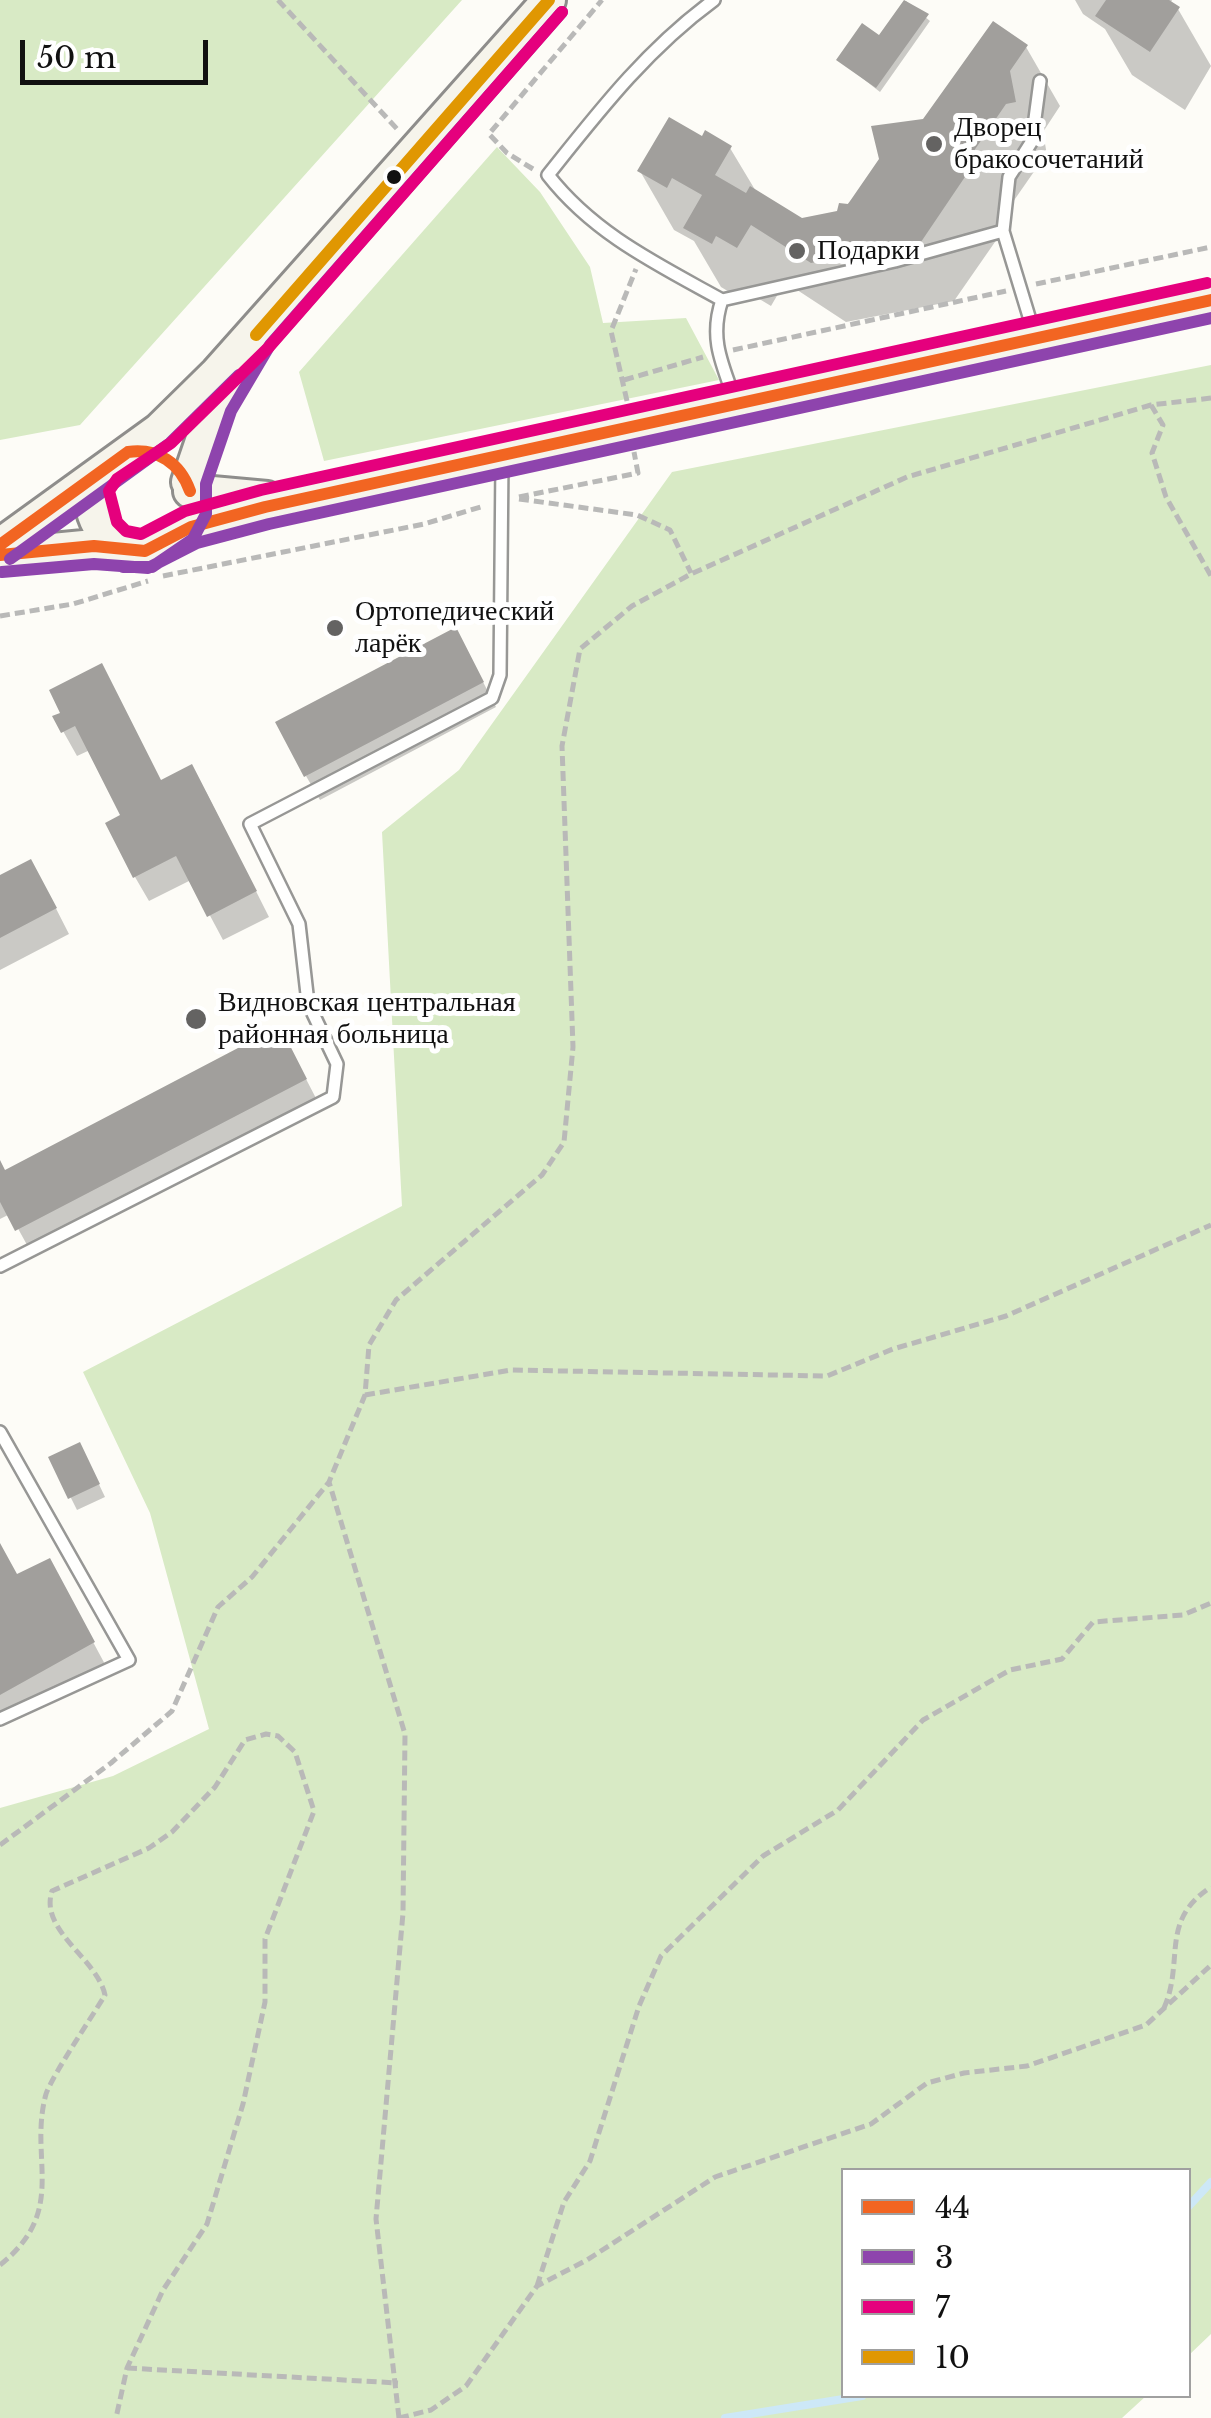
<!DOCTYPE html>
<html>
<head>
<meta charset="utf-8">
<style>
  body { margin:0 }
  #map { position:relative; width:1211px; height:2418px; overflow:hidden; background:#fdfcf7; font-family:"Libre Baskerville",serif }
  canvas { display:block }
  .legend { position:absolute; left:841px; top:2168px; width:350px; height:230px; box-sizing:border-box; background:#fff; border:2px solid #a0a0a0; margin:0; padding:12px 18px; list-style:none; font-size:30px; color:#111 }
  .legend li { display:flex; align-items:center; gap:20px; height:50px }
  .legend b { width:50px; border:2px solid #a0a0a0 }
  .scale { position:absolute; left:20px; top:40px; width:188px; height:45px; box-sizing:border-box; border:5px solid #111; border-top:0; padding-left:12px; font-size:30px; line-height:35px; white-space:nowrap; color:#111; -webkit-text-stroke:8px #fff; paint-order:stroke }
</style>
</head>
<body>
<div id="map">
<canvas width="1211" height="2418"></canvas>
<ul class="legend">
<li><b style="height:12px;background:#f26522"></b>44</li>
<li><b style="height:12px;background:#8e44ad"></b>3</li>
<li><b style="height:12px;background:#e5007d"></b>7</li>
<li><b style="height:12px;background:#e09702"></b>10</li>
</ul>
<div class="scale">50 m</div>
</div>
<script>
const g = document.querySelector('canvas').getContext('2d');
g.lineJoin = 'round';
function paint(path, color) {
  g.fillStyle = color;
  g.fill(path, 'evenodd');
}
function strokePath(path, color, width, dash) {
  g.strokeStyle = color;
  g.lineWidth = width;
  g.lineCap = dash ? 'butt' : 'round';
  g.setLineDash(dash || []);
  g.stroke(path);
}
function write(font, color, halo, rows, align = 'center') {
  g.font = font + ' "Libre Baskerville",serif';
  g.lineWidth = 10;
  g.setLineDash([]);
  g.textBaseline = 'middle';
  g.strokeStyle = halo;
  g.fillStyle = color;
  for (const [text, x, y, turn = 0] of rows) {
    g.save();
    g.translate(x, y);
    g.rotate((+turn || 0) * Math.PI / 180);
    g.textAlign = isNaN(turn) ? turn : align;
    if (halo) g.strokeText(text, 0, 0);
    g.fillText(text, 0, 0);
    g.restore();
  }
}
paint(new Path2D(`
  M0 0H462L80 425 0 440Z
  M497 147 540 192 590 267 603 323 686 318 719 380 324 461 299 372Z
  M1211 365V2334L1189 2355 1188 2170H844V2396H1146L1122 2418H0V1808L113 1776 209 1729 150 1513 83 1372 402 1206 382 832 459 770 672 472Z`), '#d8eac5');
paint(new Path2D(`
  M1075 0H1172L1170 4 1178 9 1211 66 1185 110 1132 75 1105 29 1083 14Z
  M906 1 930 21 880 92 839 60 880 38Z
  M1026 47 1060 106 1043 132 1048 161 1040 163 999 222 1004 229 954 301 846 322 785 282 771 306 751 294 746 302 721 287 694 241 674 230 640 171 703 140 730 148 757 193 802 220 839 213 925 122Z
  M469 655 496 707 320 800 306 776Z
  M64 714 162 783 206 792 269 917 223 940 191 880 149 901 135 877 123 816 90 750 77 756 63 731Z
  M0 878 45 887 69 934 0 970Z
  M293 1054 319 1104 32 1254 10 1214 0 1219V1163L5 1172Z
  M86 1457 105 1497 77 1510 51 1458Z
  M0 1547 17 1577 63 1586 107 1668 0 1727Z`), '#0003');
strokePath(new Path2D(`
  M1188 2207 1211 2182
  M725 2418 862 2396`), '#cde8f7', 8);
paint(new Path2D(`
  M904 0 929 14 876 88 836 60 862 23 879 35Z
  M1106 0H1169L1180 7 1150 52 1095 16Z
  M993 21 1028 45 1010 71 1016 102 1006 104 965 164 971 168 921 242 811 263 751 225 737 248 716 236 712 244 683 228 702 195 672 178 667 188 637 171 669 117 702 136 705 130 732 146 715 175 746 193 750 186 802 218 837 211 839 203 848 204 879 159 871 126 923 119Z
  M456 627 484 682 304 777 275 722Z
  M102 663 161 780 192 764 257 891 207 917 176 856 133 878 105 823 120 815 75 726 61 733 52 716 60 713 49 690Z
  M31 859 57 908 0 938V875Z
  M280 1026 307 1079 15 1231 0 1202V1160L5 1170Z
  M80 1442 100 1484 68 1499 48 1457Z
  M0 1543 17 1574 50 1558 95 1642 0 1695Z`), '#a19f9c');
const lane = new Path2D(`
  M714 0C647 49 599 111 548 175 594 234 657 264 722 300L895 261 1003 231 1034 333
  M1003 231 1009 177 1032 141 1040 81
  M722 300C709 338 722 364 735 400
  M0 1266 333 1097 337 1064 308 1003 299 924 250 824 492 698 500 675 502 460
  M0 1432 129 1660 0 1719`);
const secondary = new Path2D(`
  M95 477C83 504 99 541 128 550
  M188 482 215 403 232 372
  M190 491 267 498
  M0 545 159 430 217 373 549 0
  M0 555 94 546 145 551 191 527 265 507 1211 300`);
strokePath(lane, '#979795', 16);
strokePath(secondary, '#8e8d8b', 38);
strokePath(new Path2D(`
  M278 0 398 130
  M533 169 507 153 489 134 602 0
  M1036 284 1211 247
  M733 350 1006 291
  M624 380 703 357
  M627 401 611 331 636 269
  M1151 405 1163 425 1152 453 1166 497 1211 576
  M519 497 638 473 634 452
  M519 499 637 515 670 530 691 573
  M163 576 424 524 484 506
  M0 616 73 604 148 581
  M365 1395 511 1370 827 1376 893 1349 1006 1316 1211 1225
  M0 1845 111 1763 172 1711 218 1607 252 1577 329 1482
  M1164 2008C1185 1960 1159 1921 1211 1887
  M0 2265C69 2210 28 2159 46 2094 53 2074 92 2017 105 1995 97 1958 39 1931 52 1891L149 1848 172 1832 215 1787 245 1740 266 1734 278 1736 295 1752 314 1811 265 1939V2002L243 2104 207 2224 163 2290 127 2368 116 2418
  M537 2286 564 2202 590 2161 639 2006 661 1956 763 1856 838 1810 923 1720 1010 1670 1062 1659 1093 1622 1183 1615 1211 1603
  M127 2368 398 2383
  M399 2418 376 2219 403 1913 405 1734 329 1482 365 1395 369 1345 396 1300 542 1175 564 1142 573 1047 562 746 580 649 632 606 691 574 907 477 1151 405 1211 398
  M399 2418 431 2410 466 2386 537 2286 587 2260 715 2177 871 2124 927 2083 964 2073 1027 2066 1146 2025 1211 1965`), '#b9b9b8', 5, [10, 5]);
strokePath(lane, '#fffffe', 11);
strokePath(secondary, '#f6f4eb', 32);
strokePath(new Path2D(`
  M0 545 128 452C158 448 180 463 190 491
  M0 555 94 546 145 551 191 527 265 507 1211 300`), '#f26522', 12);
strokePath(new Path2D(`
  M10 559 170 443 239 375
  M123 567H152L193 539 206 514V484L231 411 270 345 562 12
  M2 572 94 564 148 568 197 543 269 524 1211 318`), '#8e44ad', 12);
strokePath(new Path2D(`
  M562 12 268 348 171 443 117 479 109 491 117 522 126 531 141 534 185 511 261 490 1207 283`), '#e5007d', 12);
strokePath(new Path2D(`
  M256 335 549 0`), '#e09702', 12);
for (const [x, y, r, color] of [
  [934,144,10,"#646362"],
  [394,177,9,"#111"],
  [797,251,10,"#646362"],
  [335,628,10,"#646362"],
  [196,1019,12,"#646362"]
]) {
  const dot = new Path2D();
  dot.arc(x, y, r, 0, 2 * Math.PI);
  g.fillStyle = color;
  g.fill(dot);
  strokePath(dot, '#fff', 4);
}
write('28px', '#111', '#fff', [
  ["Дворец",954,128],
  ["бракосочетаний",954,160],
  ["Подарки",817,251],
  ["Ортопедический",355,612],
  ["ларёк",355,644],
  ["Видновская центральная",218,1003],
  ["районная больница",218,1035]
], 'left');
</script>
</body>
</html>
